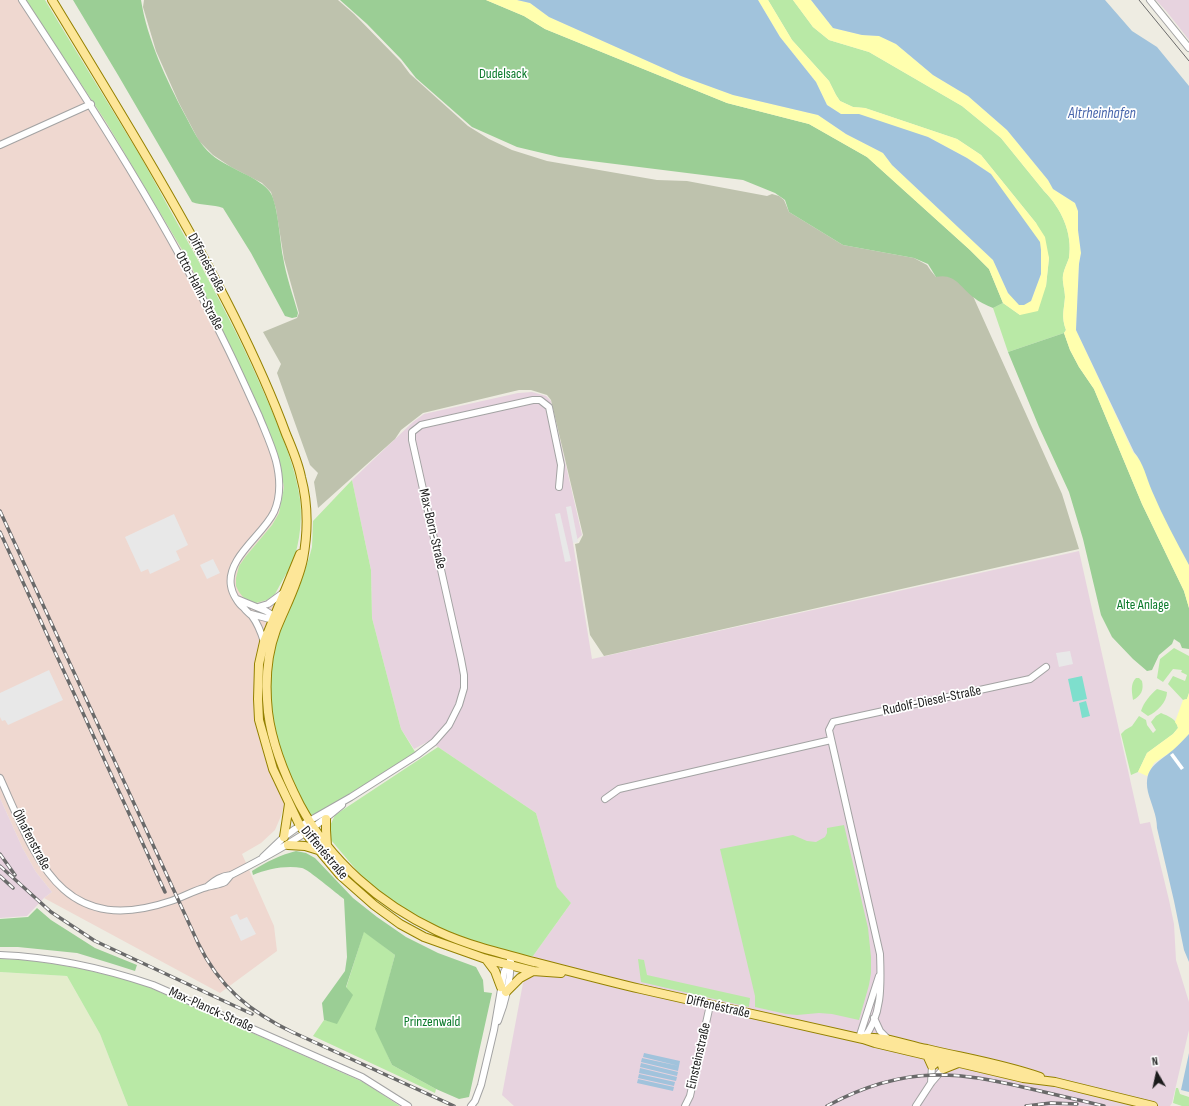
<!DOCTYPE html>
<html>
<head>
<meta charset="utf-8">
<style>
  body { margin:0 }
  #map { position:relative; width:1189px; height:1106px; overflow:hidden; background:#eeece2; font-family:"Sofia Sans Condensed",sans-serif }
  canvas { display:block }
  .north { position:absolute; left:1137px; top:1054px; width:40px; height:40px; -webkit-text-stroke:3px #fff; paint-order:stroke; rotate:351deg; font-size:11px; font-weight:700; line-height:16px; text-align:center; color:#1c1c1c }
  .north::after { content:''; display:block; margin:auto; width:14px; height:18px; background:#1c1c1c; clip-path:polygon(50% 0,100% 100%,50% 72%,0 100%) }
</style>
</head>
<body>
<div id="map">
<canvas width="1189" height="1106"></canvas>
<div class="north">N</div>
</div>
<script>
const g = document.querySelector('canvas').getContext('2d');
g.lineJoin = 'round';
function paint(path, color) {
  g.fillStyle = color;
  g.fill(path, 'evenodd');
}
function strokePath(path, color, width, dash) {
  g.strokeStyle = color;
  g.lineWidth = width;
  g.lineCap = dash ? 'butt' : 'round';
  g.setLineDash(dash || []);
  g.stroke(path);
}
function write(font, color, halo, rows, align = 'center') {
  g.font = font + ' "Sofia Sans Condensed",sans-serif';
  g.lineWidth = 3.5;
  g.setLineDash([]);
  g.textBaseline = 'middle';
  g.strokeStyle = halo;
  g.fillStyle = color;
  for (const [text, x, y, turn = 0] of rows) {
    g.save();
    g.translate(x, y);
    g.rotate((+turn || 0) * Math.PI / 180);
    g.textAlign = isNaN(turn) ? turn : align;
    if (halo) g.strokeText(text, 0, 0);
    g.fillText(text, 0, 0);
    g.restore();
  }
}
paint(new Path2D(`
  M0 0H26L106 122 187 258 221 326 265 422 277 452 281 468 284 487 279 513 272 525 246 556 256 603 267 600 288 611 290 781 281 816 275 830 261 843 242 854 274 926 277 951 220 993 44 898 52 892 36 872 23 849 0 798Z`), '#efd8d0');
paint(new Path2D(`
  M1156 0H1189V40L1167 12Z
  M532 392 546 396 551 401 582 535 573 543 592 659 1079 551 1140 824 1150 822 1169 900 1174 924 1176 960 1189 1002V1030L1172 1103 1170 1106H514L502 1095 523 983 533 956 571 903 557 888 536 813 429 741 414 749 401 729 372 618 371 570 352 480 413 422 424 414 518 393Z
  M0 798 23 849 36 872 52 892 44 898 27 916 0 918Z`), '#e7d3df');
paint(new Path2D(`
  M144 0H338L354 14 401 62 410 74 468 126 489 139 512 150 547 161 657 180 687 181 767 196 772 194 779 196 784 200 789 212 843 245 914 258 927 265 931 271 936 277 959 265 1062 494 1079 549 604 656 590 635 575 544 579 543 583 535 551 400 547 395 531 390H519L423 413 401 430 395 439 318 508 314 482 318 473 310 465 277 373 281 364 263 332 297 318 299 313 284 259 276 209 271 192 262 183 231 167 213 155 199 141 179 103 156 51 143 7Z`), '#bec2ad');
paint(new Path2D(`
  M0 972 67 976 100 1034 128 1106H0Z`), '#e4edcc');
paint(new Path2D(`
  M26 0H45C77 53 110 106 142 159 161 193 179 227 198 260 218 298 239 336 256 375 273 413 294 458 300 499 303 526 298 550 289 574H286L275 594 267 600 256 603 249 601 243 597 239 592 236 586V578L239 566 246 556 272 525 279 513 284 487 277 452 238 362 187 258 106 122Z
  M768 0H793L813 27 829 40 869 52 962 106 1001 138 1044 191C1061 208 1073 233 1069 258 1067 264 1064 269 1063 275 1062 282 1065 290 1065 297 1064 311 1061 316 1066 330L1064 333 1008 352 993 308 1003 303 1020 315 1046 286 1049 258 1036 223 981 155 957 139 865 108 853 107 840 101 836 95 829 81 792 40Z
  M352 480 371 570 372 618 401 729 417 755 309 821 282 766 272 713 270 682 273 652 279 632 300 585 309 558 312 547 313 521Z
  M1174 648 1189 656V693L1187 699 1183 700 1168 684 1173 676 1185 681 1187 675 1181 672 1182 670 1173 669 1163 682 1157 678 1160 659Z
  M1136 678H1139L1142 681C1144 690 1141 696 1133 700 1132 692 1130 684 1136 678Z
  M1157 689 1167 692C1167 702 1157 712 1148 716L1141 711C1144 702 1150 695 1157 689Z
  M1161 713C1168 716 1177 719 1178 728L1173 734 1147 753 1138 772 1131 775 1121 734 1125 730 1132 726 1139 716 1146 720 1147 725 1153 733 1156 730 1151 722 1156 716Z
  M438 747 536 813 557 887 571 903 533 956H525L489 946 451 933 427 923 412 915 369 885 331 840 329 828 335 815Z
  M272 752 275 757 302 817 280 777Z
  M844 825 868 928 871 957V973L869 985 859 1020 832 1014 819 1013 797 1015 786 1014 755 1007V996L720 849 793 835 807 841 816 842 825 837 827 833V828Z
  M364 931 395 955 376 1029 392 1065 436 1089 435 1093 313 1036 324 1020 337 1023 346 988Z
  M0 959C45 959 101 972 144 985L363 1082 400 1106H128L100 1034 67 976 0 972Z
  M638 959 644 960 647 975 750 998 749 1007 641 982Z
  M1176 1088H1178L1180 1094 1189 1097V1106H1182L1173 1103Z`), '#b9e9a6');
paint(new Path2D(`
  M73 0H141C147 39 167 81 185 115 193 130 199 144 212 155 227 168 261 178 270 192 278 204 280 242 283 257 286 276 293 295 298 313L297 317 292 318 285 316 251 253 223 208C213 204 202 206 192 202L118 75Z
  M340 0H486L524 16 545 29 727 103 809 124 867 157 970 250 989 269 1003 303 993 308C986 305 979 302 973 297 960 287 955 273 936 277L928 264 914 258 843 245 789 212 785 200 775 193 743 180 559 157 517 147 472 127 416 78 401 59 367 24Z
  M1064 333 1070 350 1079 367 1094 389 1142 504 1184 591 1189 608V649L1182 648 1180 643 1174 639 1172 644 1159 655 1152 670 1147 671 1133 659 1112 637 1101 615 1083 539 1069 492 1039 427 1008 352Z
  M296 851 306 853 315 858 353 898 377 917 406 937 438 953 476 967 483 980 484 992 492 993 469 1097 459 1099 436 1089 392 1065 375 1029 395 955 364 932 346 987 353 995 337 1024 324 1020 322 1003 345 971 347 957 344 899C337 894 308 869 302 868 286 865 267 869 253 875L252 871C266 862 280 855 296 851Z
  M37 908 51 920 95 948 137 965 135 971 113 964 77 953 18 947H0V919L28 917Z`), '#9bce95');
paint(new Path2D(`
  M486 0H517L530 3 549 17 681 76 733 95 818 115 846 134 883 153 892 165 993 260 1008 293 1031 301 1041 274 991 174 967 158 928 137 849 115 841 114 827 105 816 82 780 37 758 0H768L792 40 829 81 836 95 840 101 853 107 865 108 957 139 981 155 1036 223 1045 237 1049 258 1046 286 1038 311 1020 315 1003 303 989 269 970 250 867 157 809 124 727 103 545 29 524 16Z
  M793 0H811L833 28 862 35 879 36 896 44 933 75 968 96 1007 130 1048 180 1053 189 1075 203 1078 211V230L1081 253 1079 264 1076 330 1133 452 1139 459 1144 468 1152 491 1189 565V608L1184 591 1142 504 1094 389 1079 367 1070 350 1064 333 1066 330C1061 316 1064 311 1065 297 1065 290 1062 282 1063 275 1064 269 1067 264 1069 258 1073 233 1061 208 1044 191L1001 138 962 106 869 52 829 40 813 27Z
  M1189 693V734L1174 750 1154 763 1147 776 1138 772 1147 753 1173 734 1178 728 1177 725 1175 722 1183 700 1187 699Z`), '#ffffae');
paint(new Path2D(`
  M1082 676 1087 699 1073 702 1068 679Z
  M1086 701 1090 716 1082 718 1079 703Z`), '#7edfcd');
paint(new Path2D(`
  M571 506 578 542 573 543 566 507Z
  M560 513 571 561 565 562 555 514Z
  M174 514 188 545 176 551 180 560 150 574 148 569 141 572 125 537Z
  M213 559 220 573 207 579 200 565Z
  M1070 651 1073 664 1059 667 1056 653Z
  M49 670 63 700 8 725 5 720 2 721 0 717V693Z
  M237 914 240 920 247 917 256 934 241 941 230 917Z`), '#e8e8e8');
paint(new Path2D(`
  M517 0H758L780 37 816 82 827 105 841 114H859L928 137 967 158 991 174 1040 242 1041 250V274L1031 301 1024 305H1019L1008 293 993 260 892 165 883 153 846 134 818 115 733 95 681 76 549 17 530 3Z
  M811 0H1105L1132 31 1157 47 1189 86V565C1176 541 1163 517 1152 491 1146 477 1144 464 1134 452L1076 330 1079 264 1081 253 1078 230V211L1075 203 1053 189 1048 180 1007 130 968 96 933 75 896 44 879 36 862 35 833 28Z
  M1189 734V962L1184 950 1174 901 1157 828C1157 815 1151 804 1148 792 1143 767 1158 763 1173 750 1179 745 1184 739 1189 734Z
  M644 1053 680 1061 679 1066 643 1057Z
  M1189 1053V1092L1181 1090Z
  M642 1058 679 1066 678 1071 641 1062Z
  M641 1063 678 1072 677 1076 640 1067Z
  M640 1068 677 1077 676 1081 639 1073Z
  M639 1074 675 1082 674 1086 638 1078Z
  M638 1079 674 1087 673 1091 637 1083Z`), '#a1c3dc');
paint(new Path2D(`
  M1173 753 1184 768 1181 770 1170 755Z`), '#fff');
const minor = new Path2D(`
  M22 0C95 111 167 223 225 343 237 367 248 392 259 416 265 431 272 446 276 461 280 477 281 496 274 512 263 535 226 558 231 586 232 593 238 604 244 608 246 611 249 613 252 616 258 624 261 632 264 642
  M1150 0 1189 48
  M0 145 91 104
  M237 599 266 611 277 618
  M258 607 268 604 283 593
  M251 614 277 621
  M0 778C37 860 61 938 171 901 183 897 195 890 207 887 213 885 219 885 225 882 227 880 229 877 231 875
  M605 799 619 789 831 740
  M263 857 284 837 295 829 351 797 417 755 434 742 449 725 459 705 464 688V675L461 659 412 440V432L421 425 533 400H540L549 407 561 465 559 487
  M208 886C215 880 221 876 231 875 272 854 307 835 342 805
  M0 955C53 957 103 968 153 985L362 1077 408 1106
  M874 1018 880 1031 889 1040
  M498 1021C505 1003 510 982 511 962
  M859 1038 879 976
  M863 1039C883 1016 881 982 880 954L829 730 833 722 1030 679 1046 667
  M931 1083 932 1066
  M471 1106 475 1101 481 1085 494 1030 504 972 512 956
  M685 1106 690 1096 710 1005
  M916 1106 931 1083 943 1069`);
const major = new Path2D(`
  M52 0C115 104 179 207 234 316 253 354 271 393 286 434 292 448 298 462 301 477 308 503 308 532 303 559 298 584 285 607 276 630 266 657 265 684 268 712 272 745 285 776 300 805 330 861 380 904 437 931 469 946 504 954 538 963 573 972 607 981 641 989 715 1006 789 1023 863 1039L875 1043 1023 1078 1055 1082 1153 1106
  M300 554 264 642 259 664 258 699 259 720 273 769 300 826 319 850 340 875 374 905 400 924 424 937 486 959 533 971 561 973
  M326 819V830L327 846
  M284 837 289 804
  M288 845 305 846 318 850
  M486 959 495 971 501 987
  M506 992 520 978 533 971
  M864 1038C885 1036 906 1045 927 1049 965 1058 1003 1064 1040 1077
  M939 1054 943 1069 958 1063
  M927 1055 932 1066 944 1056`);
strokePath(minor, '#a3a3a3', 8);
strokePath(major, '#948100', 10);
strokePath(minor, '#fff', 6);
strokePath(major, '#fde698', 8);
strokePath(new Path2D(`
  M1139 0 1189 61`), '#6a6a6a', 1);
const rail = new Path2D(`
  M0 511 198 943C219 987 250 1012 294 1033
  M0 532 165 892
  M0 854 15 875
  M0 866 51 912 95 941 252 1014
  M0 876 13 888
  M290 1031 454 1106
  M827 1106C860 1088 896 1076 934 1075 966 1074 996 1081 1027 1088 1053 1094 1078 1100 1104 1106
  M1026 1106 1051 1103 1077 1104`);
strokePath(rail, '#6a6a6a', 3.5);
strokePath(rail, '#fff', 2, [6]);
write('14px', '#0a7a2a', '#fff', [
  ["Dudelsack",503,74],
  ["Alte Anlage",1143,605],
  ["Prinzenwald",432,1022]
]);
write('14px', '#1c1c1c', '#fff', [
  ["Diffenéstraße",206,263,62],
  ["Otto-Hahn-Straße",199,291,62],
  ["Max-Born-Straße",432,529,77],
  ["Rudolf-Diesel-Straße",932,701,-12],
  ["Ölhafenstraße",31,840,62],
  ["Diffenéstraße",324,853,50],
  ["Diffenéstraße",718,1007,13],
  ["Max-Planck-Straße",211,1010,24],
  ["Einsteinstraße",699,1056,-77]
]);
write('italic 15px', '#4866ac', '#fff', [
  ["Altrheinhafen",1102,114]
]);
</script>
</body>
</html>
